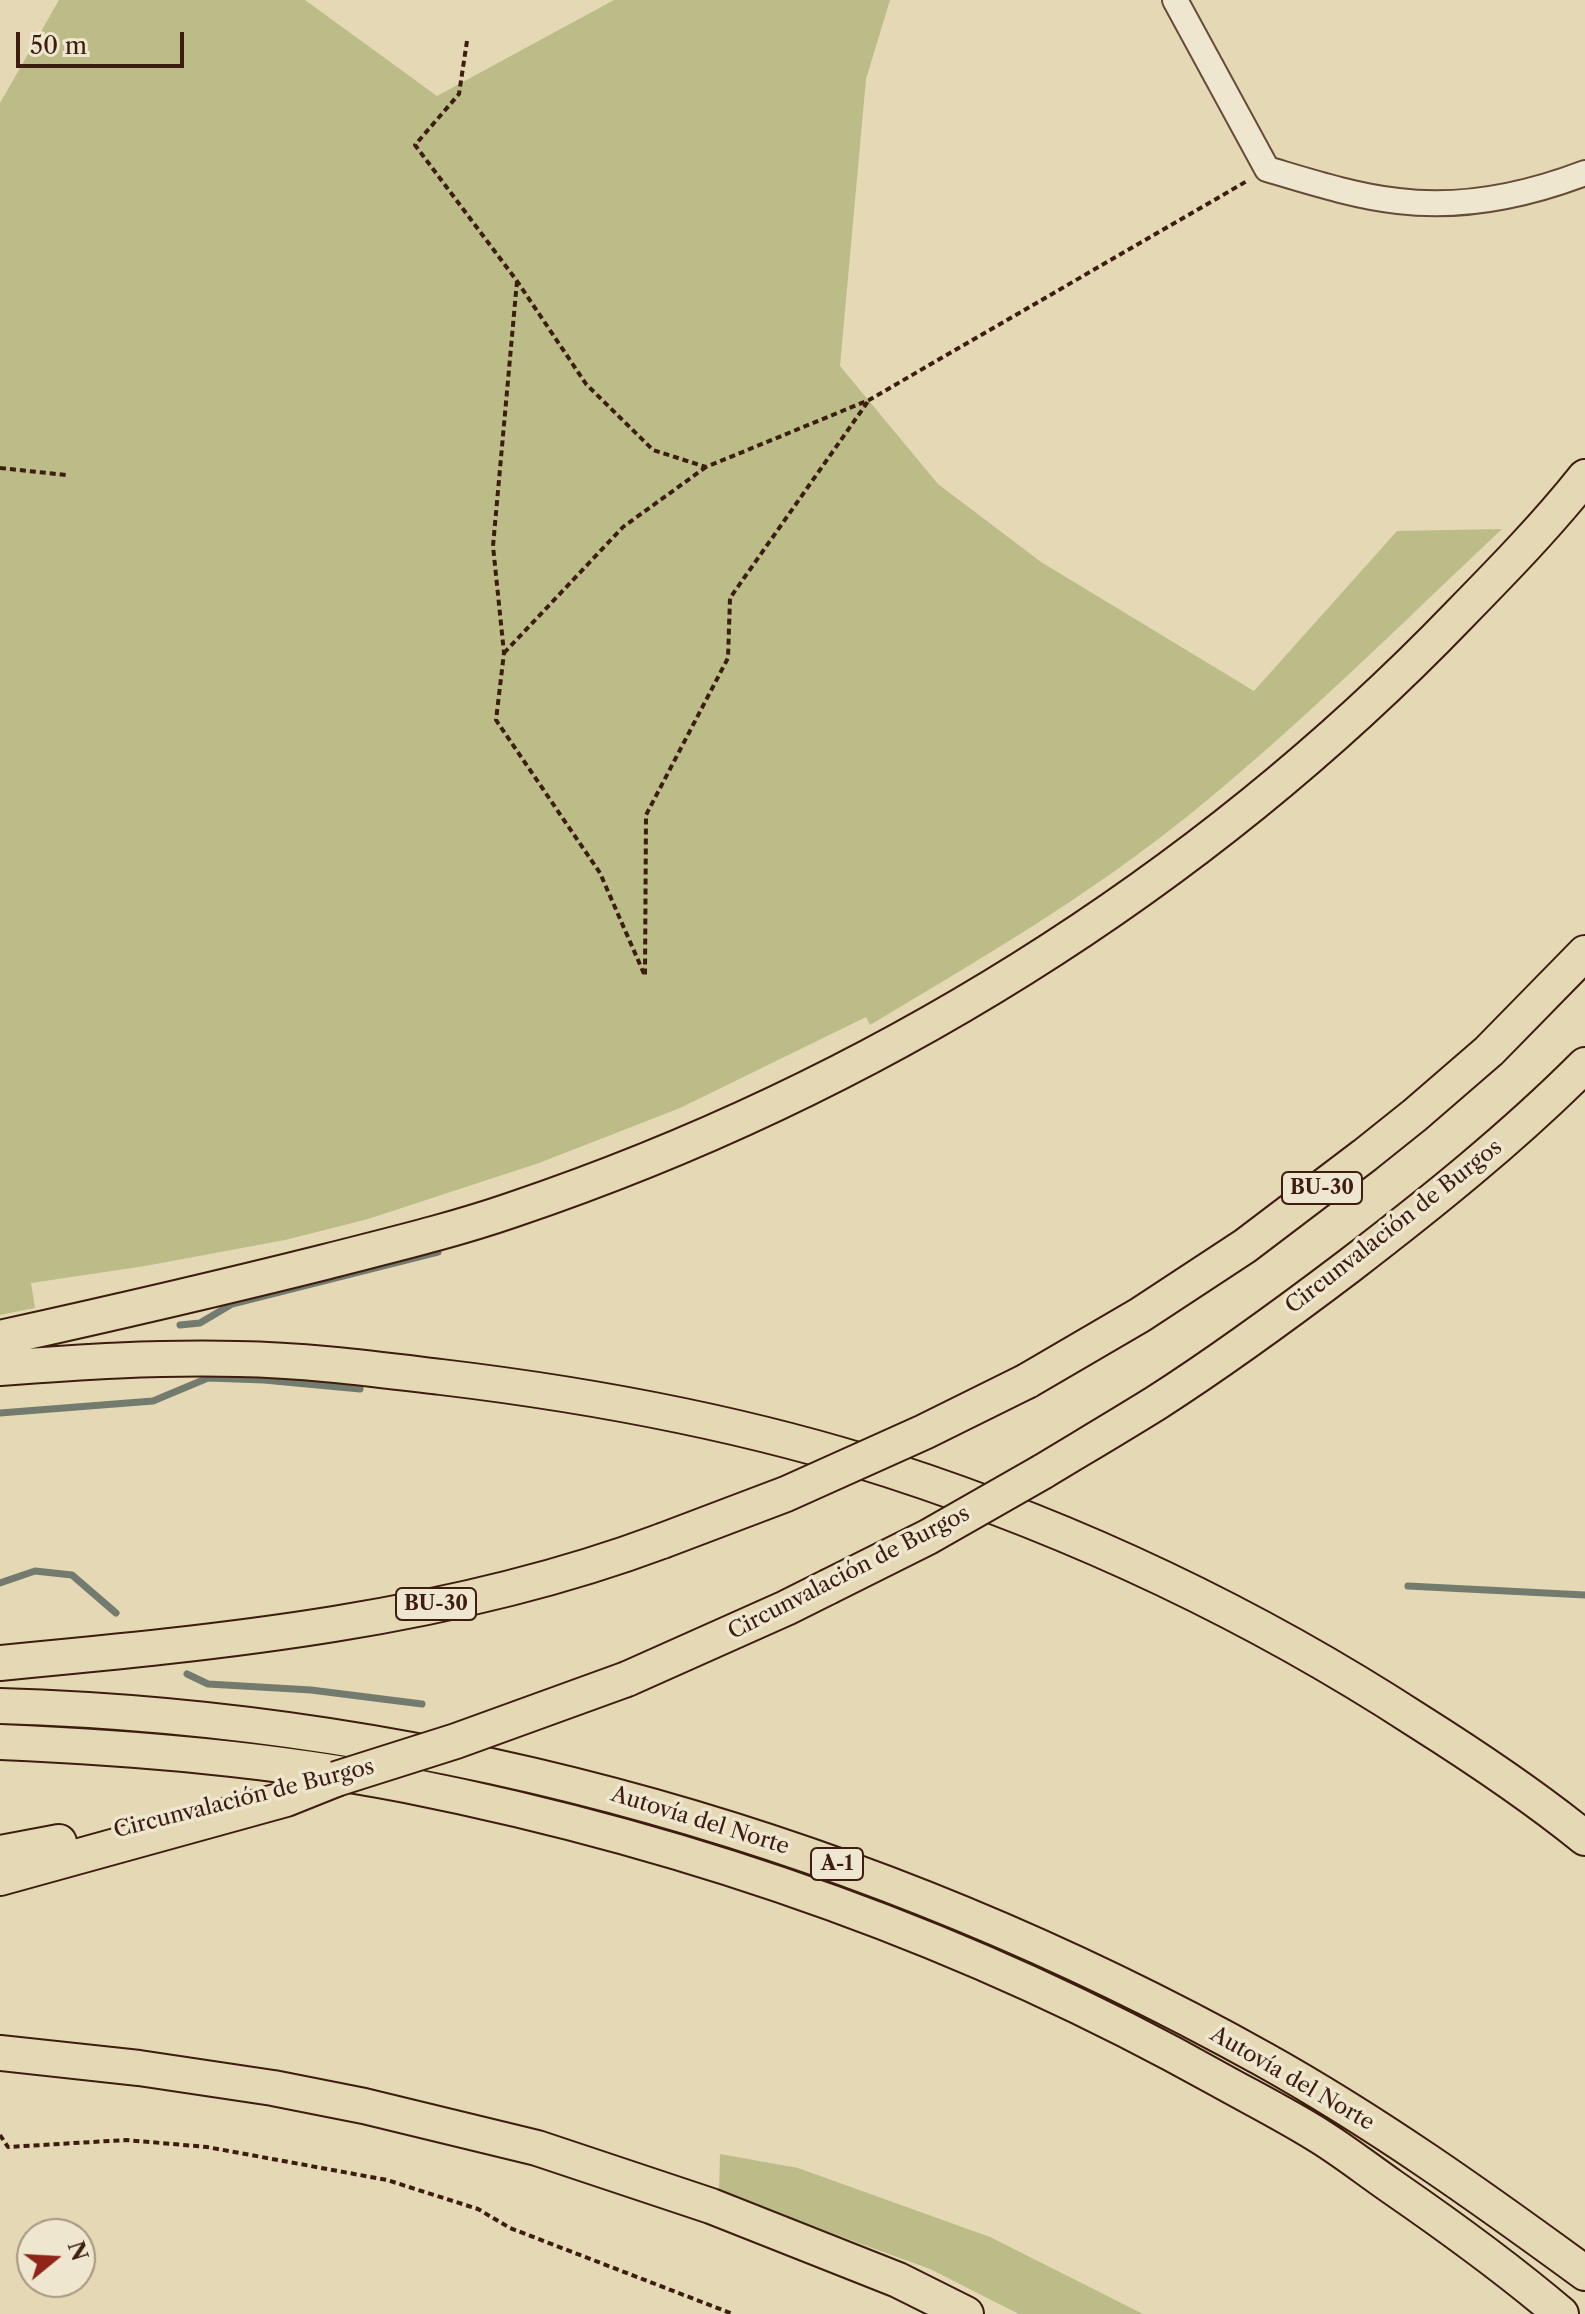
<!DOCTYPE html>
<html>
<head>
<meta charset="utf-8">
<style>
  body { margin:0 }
  #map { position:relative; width:1585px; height:2314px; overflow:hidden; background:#e5d8b4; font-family:"Libre Caslon Text",serif }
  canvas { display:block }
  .north { position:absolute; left:16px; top:2218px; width:80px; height:80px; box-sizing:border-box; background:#eee6ce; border:2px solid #a79682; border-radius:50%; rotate:72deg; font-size:22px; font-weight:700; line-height:32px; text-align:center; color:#3c1d0f }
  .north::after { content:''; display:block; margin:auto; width:28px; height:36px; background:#8f2418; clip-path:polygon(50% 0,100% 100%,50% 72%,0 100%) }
  .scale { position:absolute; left:16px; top:32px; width:168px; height:36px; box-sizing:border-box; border:4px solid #3c1d0f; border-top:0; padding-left:10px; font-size:24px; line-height:28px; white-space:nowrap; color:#3c1d0f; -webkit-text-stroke:6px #eee6ce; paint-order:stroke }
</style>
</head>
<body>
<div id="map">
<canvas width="1585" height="2314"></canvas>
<div class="north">N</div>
<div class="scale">50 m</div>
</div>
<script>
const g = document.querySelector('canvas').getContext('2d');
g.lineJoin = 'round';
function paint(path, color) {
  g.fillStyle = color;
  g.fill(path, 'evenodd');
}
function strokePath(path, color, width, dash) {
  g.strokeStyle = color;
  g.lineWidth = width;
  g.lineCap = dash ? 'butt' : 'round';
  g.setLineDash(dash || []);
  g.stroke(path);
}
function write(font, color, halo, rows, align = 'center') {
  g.font = font + ' "Libre Caslon Text",serif';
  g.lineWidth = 7;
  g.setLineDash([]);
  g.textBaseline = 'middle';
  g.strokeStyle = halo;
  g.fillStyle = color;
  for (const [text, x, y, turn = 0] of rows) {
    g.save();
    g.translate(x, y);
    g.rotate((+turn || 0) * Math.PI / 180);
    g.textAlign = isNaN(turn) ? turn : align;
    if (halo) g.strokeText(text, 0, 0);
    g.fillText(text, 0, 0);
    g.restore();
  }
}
paint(new Path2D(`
  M59 0H305L437 96 614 0H890L866 79 840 366 938 484 1041 562 1254 691 1397 531 1502 529C1399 626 1299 726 1189 815 1090 895 979 960 870 1025L866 1017 680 1108 539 1163 368 1219 285 1240 145 1266 31 1283 35 1308 0 1315V103Z
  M720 2154 798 2168 990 2237 1143 2314H1019L930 2269 719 2192Z`), '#bcbc88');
strokePath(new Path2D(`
  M180 1325 200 1323 232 1304 438 1252
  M0 1413 153 1401 208 1378 264 1380 360 1389
  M0 1583 35 1571 72 1575 116 1613
  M1408 1586 1585 1595
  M187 1674 208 1684 311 1690 422 1704`), '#727b6e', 7);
const minor = new Path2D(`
  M1175 0 1267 169C1311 182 1354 196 1398 201 1461 209 1527 195 1585 173`);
const highway = new Path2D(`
  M0 1338C109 1314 217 1289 325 1262 387 1246 451 1231 512 1210 870 1089 1198 886 1460 614 1503 570 1546 526 1585 477
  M0 1368C79 1362 158 1357 238 1359 305 1360 374 1369 441 1377 592 1395 744 1423 890 1470 1075 1530 1255 1615 1418 1721 1475 1757 1532 1795 1585 1838
  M1027 1381 1140 1315 1245 1246 1365 1155 1415 1115 1489 1051 1585 953
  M1042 1472C1080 1449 1119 1426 1156 1403 1223 1360 1287 1313 1349 1266 1431 1203 1512 1138 1585 1065
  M0 1663C223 1642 451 1620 662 1541
  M627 1679 786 1608 828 1587
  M0 1706C445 1719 874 1843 1263 2059 1376 2122 1481 2197 1585 2273
  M0 1742C136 1748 272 1759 406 1785 692 1842 963 1936 1218 2079 1252 2098 1288 2116 1321 2137 1345 2152 1368 2170 1391 2186 1449 2226 1507 2268 1561 2314
  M0 1853 59 1842
  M0 1878 286 1799 336 1779
  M0 2053 139 2068 273 2088 364 2106 537 2148 711 2206 898 2280 966 2314`);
strokePath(minor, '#664c38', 28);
strokePath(highway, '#3c1d0f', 38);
strokePath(new Path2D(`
  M467 41 459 94 415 145 517 281 586 384 653 450 706 467 869 400 1247 181
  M517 281 493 546 504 653 496 720 600 873 645 976 646 815 728 658 730 598 869 400
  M0 468 66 475
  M504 653 623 527 706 467
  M0 2135 8 2147 126 2140 207 2147 387 2180 478 2209 510 2228 733 2314`), '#3c1d0f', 4, [6, 4]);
strokePath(minor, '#eee6ce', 24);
strokePath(highway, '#e5d8b4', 34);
const highwayBridge = new Path2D(`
  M662 1541 786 1494 924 1432 1027 1381
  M828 1587 928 1537 1042 1472
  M336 1779 456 1741 627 1679`);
strokePath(highwayBridge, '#3c1d0f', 38, []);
strokePath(highwayBridge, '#e5d8b4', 34);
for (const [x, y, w] of [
  [1322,1188,80],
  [436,1604,80],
  [837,1864,52]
]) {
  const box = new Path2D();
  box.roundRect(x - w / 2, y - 16, w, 32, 6);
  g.fillStyle = '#eee6ce';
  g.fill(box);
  strokePath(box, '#3c1d0f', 2);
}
write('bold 20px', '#3c1d0f', null, [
  ["BU-30",1322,1188],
  ["BU-30",436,1604],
  ["A-1",837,1864]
]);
write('22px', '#3c1d0f', '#eee6ce', [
  ["Circunvalación de Burgos",1394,1227,-38],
  ["Circunvalación de Burgos",849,1573,-27],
  ["Circunvalación de Burgos",244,1799,-14],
  ["Autovía del Norte",700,1821,17],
  ["Autovía del Norte",1292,2079,30]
]);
</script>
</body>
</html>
